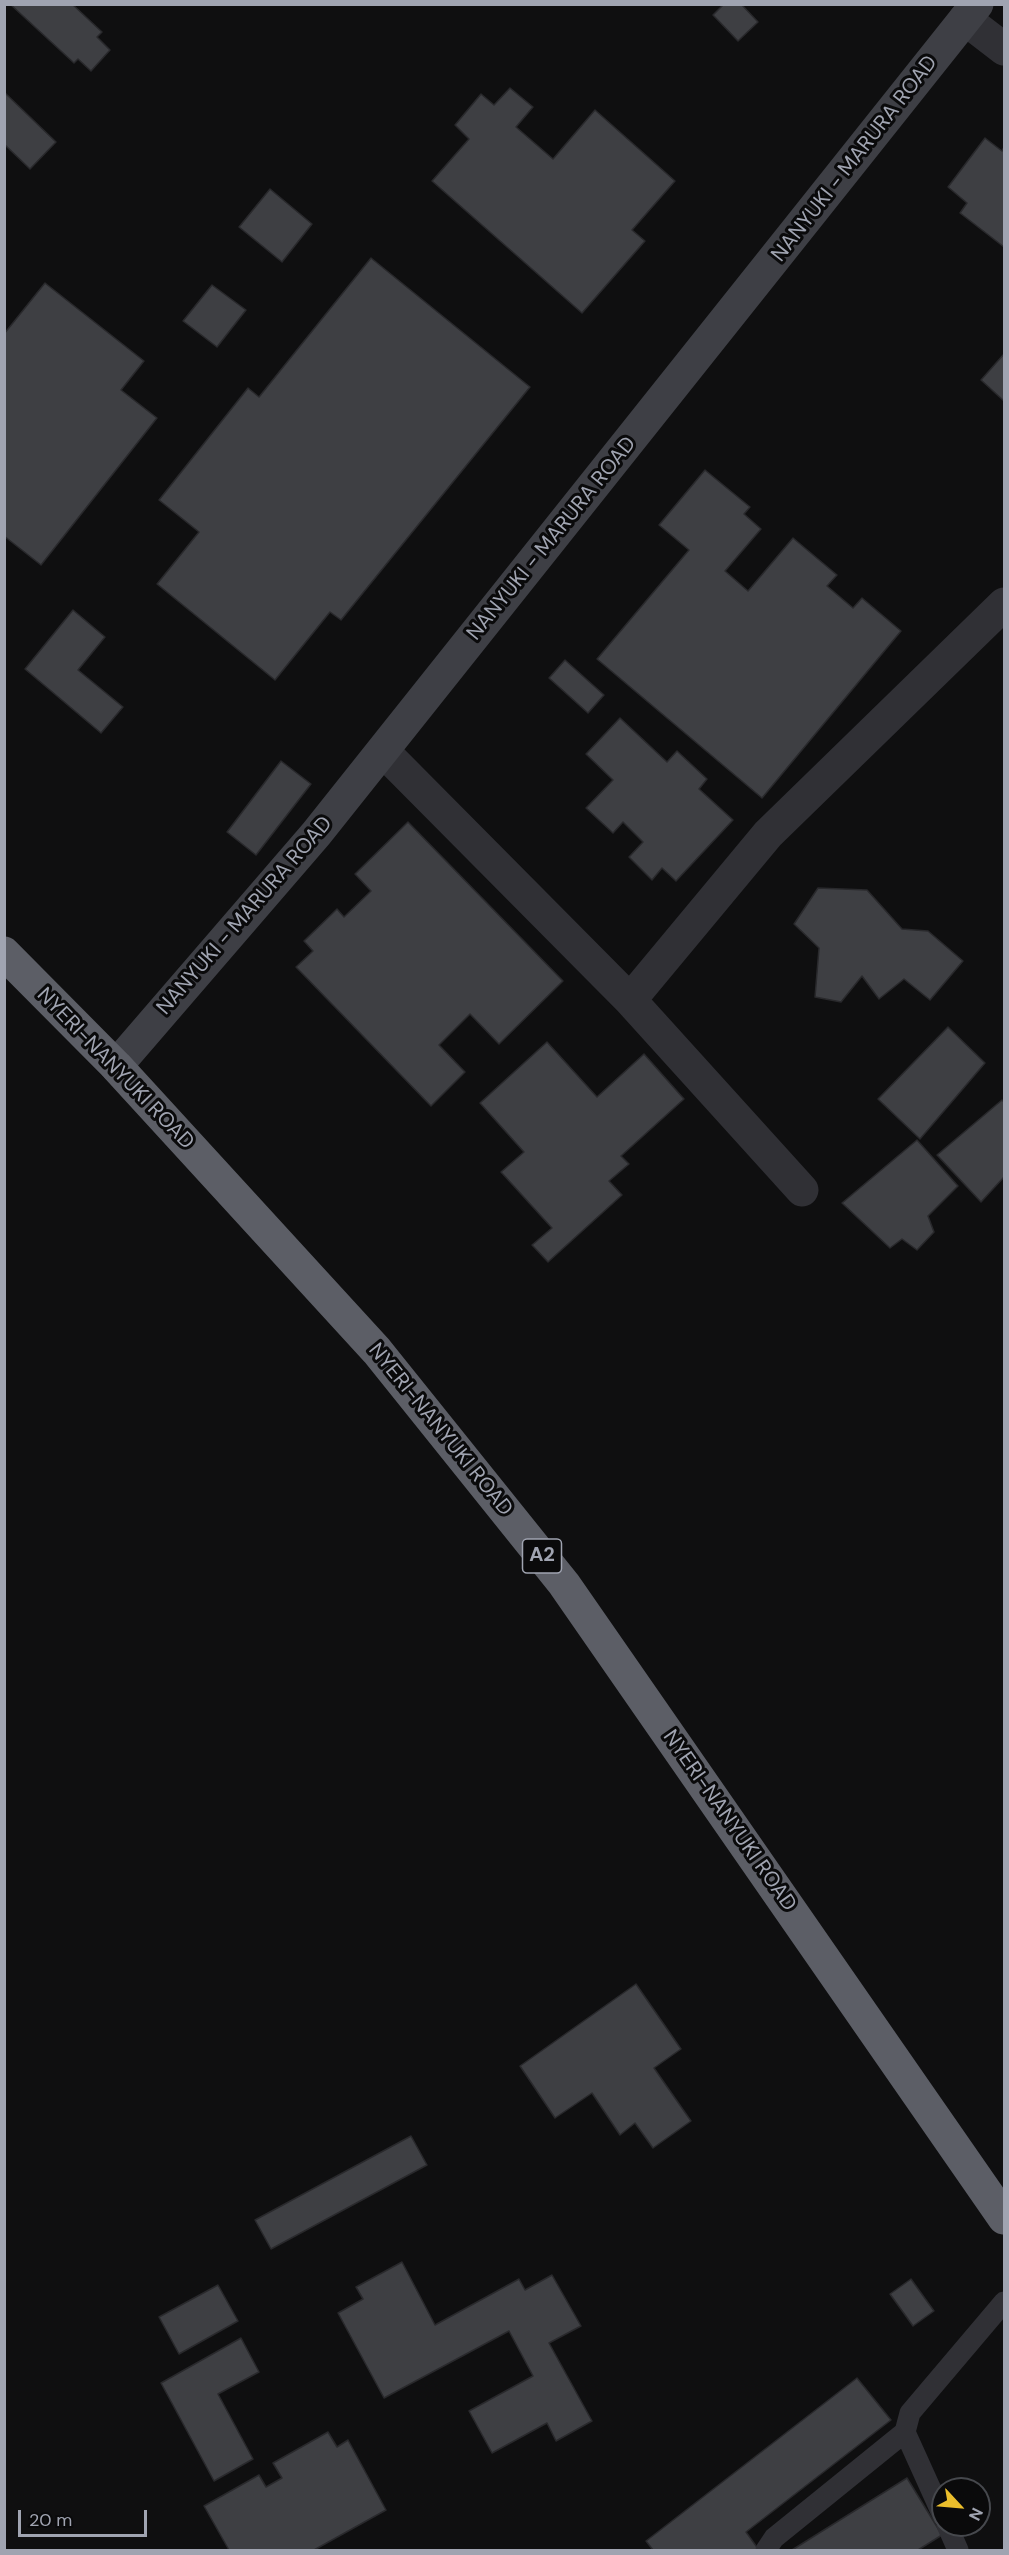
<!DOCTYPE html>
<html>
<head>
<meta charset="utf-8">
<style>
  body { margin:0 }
  #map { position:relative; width:1009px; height:2555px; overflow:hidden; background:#0f0f10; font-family:"DM Sans",sans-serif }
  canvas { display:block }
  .frame { position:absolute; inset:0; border:6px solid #a0a4b1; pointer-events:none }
  .north { position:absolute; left:931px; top:2477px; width:60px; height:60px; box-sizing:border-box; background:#0a0a0b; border:2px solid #46484d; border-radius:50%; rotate:116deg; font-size:16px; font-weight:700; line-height:24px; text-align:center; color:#a0a4b1 }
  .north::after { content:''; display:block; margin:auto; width:21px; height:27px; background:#ebbe2c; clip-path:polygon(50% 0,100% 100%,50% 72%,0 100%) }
  .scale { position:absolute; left:18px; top:2510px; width:129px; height:27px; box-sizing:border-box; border:3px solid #a0a4b1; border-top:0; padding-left:8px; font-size:18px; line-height:21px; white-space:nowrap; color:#a0a4b1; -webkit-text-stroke:4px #0a0a0b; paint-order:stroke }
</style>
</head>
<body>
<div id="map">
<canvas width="1009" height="2555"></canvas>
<div class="frame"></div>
<div class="north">N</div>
<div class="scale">20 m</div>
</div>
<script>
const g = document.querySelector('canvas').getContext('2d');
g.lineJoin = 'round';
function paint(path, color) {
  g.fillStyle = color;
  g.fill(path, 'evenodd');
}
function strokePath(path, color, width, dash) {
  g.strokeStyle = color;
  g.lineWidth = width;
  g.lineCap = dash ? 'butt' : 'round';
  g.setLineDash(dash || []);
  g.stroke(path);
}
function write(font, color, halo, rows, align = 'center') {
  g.font = font + ' "DM Sans",sans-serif';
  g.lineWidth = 6;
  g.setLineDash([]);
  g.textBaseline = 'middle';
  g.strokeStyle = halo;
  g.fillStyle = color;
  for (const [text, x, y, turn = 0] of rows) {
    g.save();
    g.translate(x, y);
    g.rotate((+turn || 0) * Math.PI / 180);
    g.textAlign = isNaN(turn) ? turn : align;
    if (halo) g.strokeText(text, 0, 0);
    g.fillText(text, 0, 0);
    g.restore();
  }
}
const building = new Path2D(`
  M10 4H72L102 32 97 37 110 50 91 71 78 59 74 63Z
  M724 4H741L758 22 738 41 713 15Z
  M510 88 533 107 516 127 553 159 595 110 675 181 632 230 645 241 582 313 432 181 469 139 455 125 481 94 494 105Z
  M4 92 56 142 30 169 4 144Z
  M985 138 1002 151 1004 147V247L960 213 967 203 948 187Z
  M270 189 312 224 282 262 239 227Z
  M371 258 530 387 341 620 330 612 275 680 157 584 199 532 159 500 248 388 259 397Z
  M45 283 144 361 121 390 157 418 41 565 4 536V334Z
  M212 285 246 310 217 347 183 321Z
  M1004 354V401L981 380Z
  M705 470 750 507 744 514 761 529 725 571 748 591 793 538 837 575 827 586 853 608 862 598 901 631 762 798 597 659 689 550 659 525Z
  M73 610 105 637 78 670 123 707 101 733 25 669Z
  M565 660 604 695 588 713 549 678Z
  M620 718 667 762 677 751 707 779 699 789 733 820 676 881 662 868 652 880 629 857 643 842 623 822 613 833 586 808 613 780 586 754Z
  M281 761 311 784 256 855 227 832Z
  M408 822 563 981 499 1044 470 1014 439 1045 465 1072 431 1106 296 967 313 951 304 941 337 909 344 917 371 891 355 874Z
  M818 888 867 890 902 929 928 931 963 961 930 1000 904 979 879 999 862 976 841 1002 815 997 819 948 794 924Z
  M948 1027 985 1063 920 1139 878 1099Z
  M547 1042 597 1097 644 1054 684 1099 621 1156 629 1164 609 1181 622 1195 548 1262 532 1245 552 1228 501 1172 524 1152 480 1103Z
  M1002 1100 1004 1102V1177L981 1202 937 1155Z
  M917 1140 958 1186 928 1216 934 1232 917 1250 902 1239 890 1248 842 1203Z
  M636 1984 681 2049 654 2068 691 2121 653 2148 635 2123 620 2135 592 2093 555 2118 520 2066Z
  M411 2136 427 2165 271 2249 255 2220Z
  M402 2262 435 2325 519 2279 525 2290 552 2275 581 2326 549 2343 592 2421 556 2441 547 2423 492 2453 469 2411 533 2376 509 2331 384 2398 338 2313 363 2299 356 2287Z
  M911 2279 934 2311 913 2326 890 2294Z
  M218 2285 238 2321 179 2354 159 2317Z
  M241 2338 259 2372 218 2394 253 2459 214 2481 161 2383Z
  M857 2378 891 2420 746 2532 759 2550H653L646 2541Z
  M328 2432 337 2447 348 2440 386 2510 314 2550H229L204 2506 259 2475 266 2487 282 2478 273 2463Z
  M907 2478 942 2535 918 2550H792Z`);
paint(building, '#3e3f43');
strokePath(building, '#29292c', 1.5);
strokePath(new Path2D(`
  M943 2516 905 2432 910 2413 1004 2302
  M947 2525 958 2550
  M766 2550 774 2538 905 2432`), '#303035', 21);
strokePath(new Path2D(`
  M965 19 1004 49
  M383 751 630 1000 802 1190
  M630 1000 768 834 1004 604`), '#303035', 33);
strokePath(new Path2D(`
  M116 1066 316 834 977 4`), '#3e3f45', 33);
strokePath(new Path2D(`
  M4 953 116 1066 377 1351 564 1584 1004 2218`), '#5c5e66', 33);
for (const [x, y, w] of [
  [542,1556,39]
]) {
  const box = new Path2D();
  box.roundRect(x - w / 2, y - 17, w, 34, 4.5);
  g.fillStyle = '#0a0a0b';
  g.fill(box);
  strokePath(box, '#a0a4b1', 1.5);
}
write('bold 20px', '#a0a4b1', null, [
  ["A2",542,1556]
]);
write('21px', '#a0a4b1', '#0a0a0b', [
  ["NANYUKI - MARURA ROAD",855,159,-52],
  ["NANYUKI - MARURA ROAD",552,539,-51],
  ["NANYUKI - MARURA ROAD",245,916,-49],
  ["NYERI-NANYUKI ROAD",115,1069,46],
  ["NYERI-NANYUKI ROAD",440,1430,51],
  ["NYERI-NANYUKI ROAD",729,1821,55]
]);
</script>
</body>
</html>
